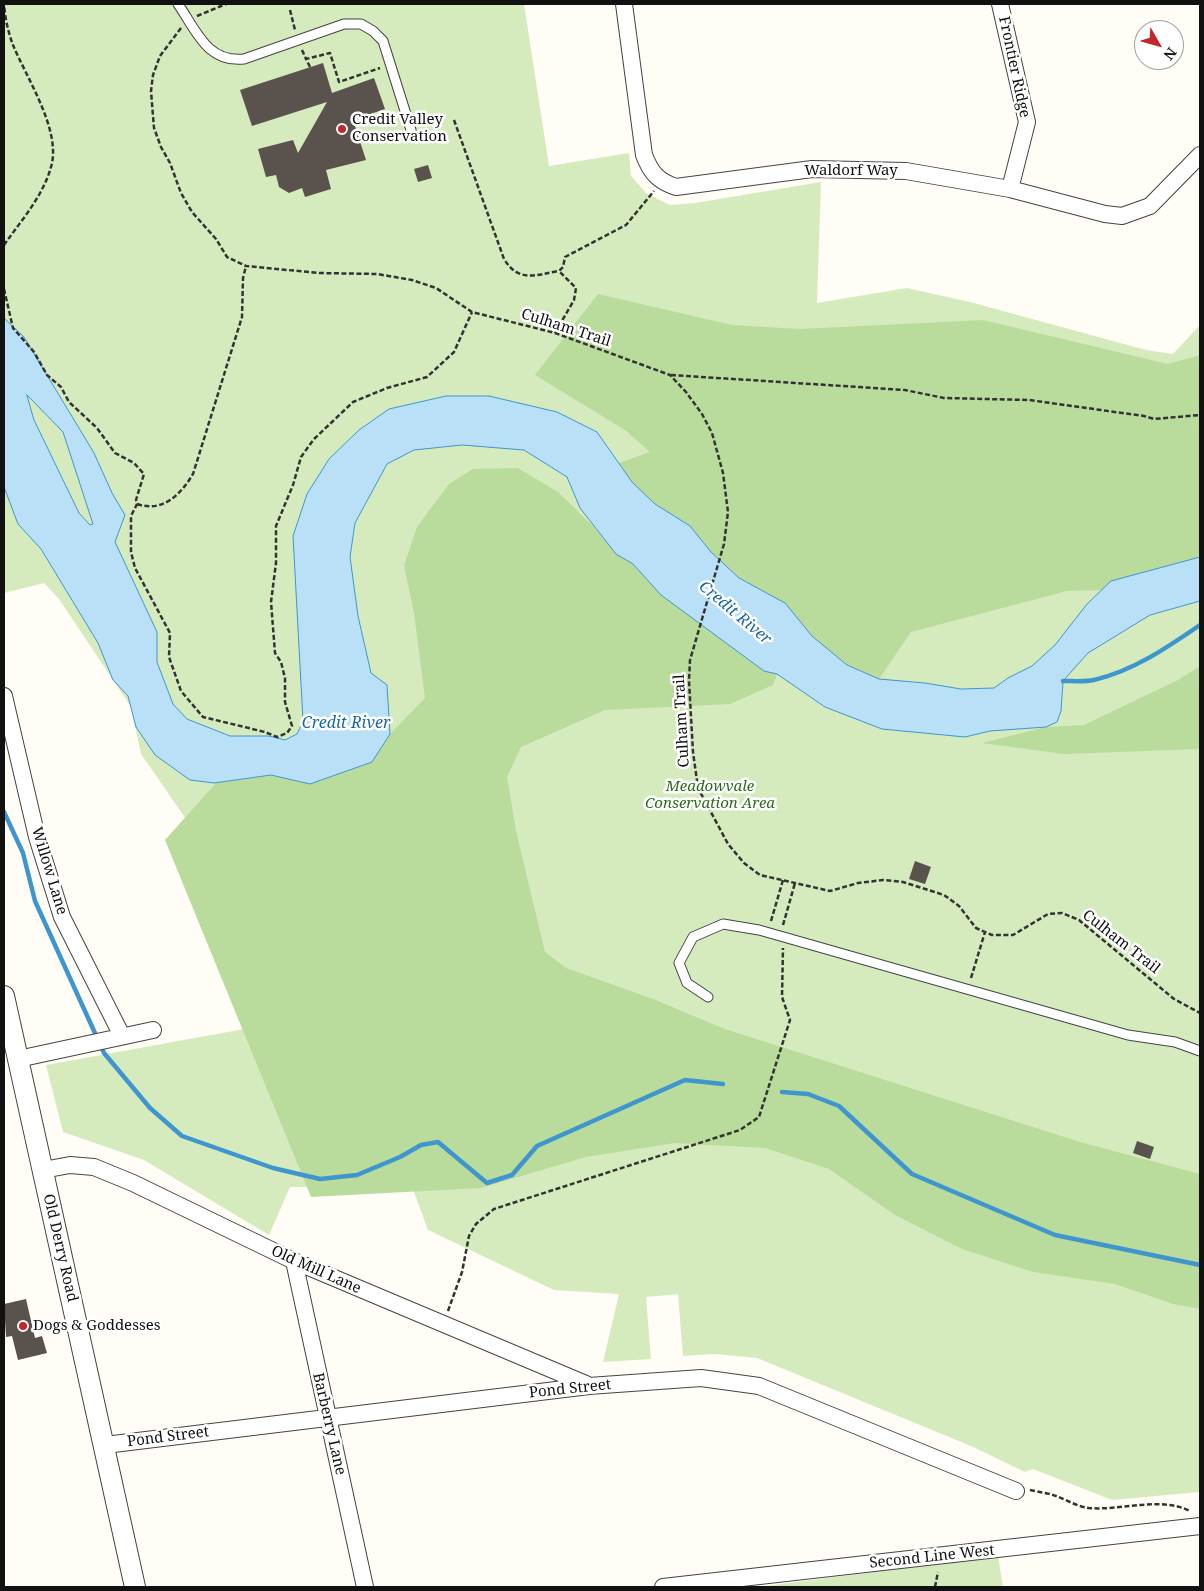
<!DOCTYPE html>
<html>
<head>
<meta charset="utf-8">
<style>
  body { margin:0 }
  #map { position:relative; width:1204px; height:1591px; overflow:hidden; background:#fffdf5; font-family:"Noto Serif",serif }
  canvas { display:block }
  .frame { position:absolute; inset:0; border:5px solid #111; pointer-events:none }
  .north { position:absolute; left:1134px; top:20px; width:50px; height:50px; box-sizing:border-box; background:#fff; border:1px solid #a0a0a0; border-radius:50%; rotate:128deg; font-size:14px; font-weight:700; line-height:20px; text-align:center; color:#111 }
  .north::after { content:''; display:block; margin:auto; width:18px; height:22px; background:#c4262e; clip-path:polygon(50% 0,100% 100%,50% 72%,0 100%) }
</style>
</head>
<body>
<div id="map">
<canvas width="1204" height="1591"></canvas>
<div class="frame"></div>
<div class="north">N</div>
</div>
<script>
const g = document.querySelector('canvas').getContext('2d');
g.lineJoin = 'round';
function paint(path, color) {
  g.fillStyle = color;
  g.fill(path, 'evenodd');
}
function strokePath(path, color, width, dash) {
  g.strokeStyle = color;
  g.lineWidth = width;
  g.lineCap = dash ? 'butt' : 'round';
  g.setLineDash(dash || []);
  g.stroke(path);
}
function write(font, color, halo, rows, align = 'center') {
  g.font = font + ' "Noto Serif",serif';
  g.lineWidth = 5;
  g.setLineDash([]);
  g.textBaseline = 'middle';
  g.strokeStyle = halo;
  g.fillStyle = color;
  for (const [text, x, y, turn = 0] of rows) {
    g.save();
    g.translate(x, y);
    g.rotate((+turn || 0) * Math.PI / 180);
    g.textAlign = isNaN(turn) ? turn : align;
    if (halo) g.strokeText(text, 0, 0);
    g.fillText(text, 0, 0);
    g.restore();
  }
}
paint(new Path2D(`
  M4 4H524L549 166 629 153 631 176 647 194 670 205 695 203 821 182 817 303 907 288 970 302 1146 350 1173 354 1200 325V1492L1112 1500 1033 1469 1025 1472 971 1446 757 1358 715 1354 683 1356 678 1294 646 1297 651 1359 603 1362 619 1294 554 1290 428 1230 410 1181 316 1187H290L269 1235 144 1160 63 1132 46 1065 250 1028 197 835 141 754 131 707 59 599 44 583 4 593Z
  M998 1556 1003 1587H758Z`), '#d5ebbd');
paint(new Path2D(`
  M598 294 732 325 800 329 983 320 1168 364 1200 355V572L1150 589 1067 591 911 632 879 679 847 665 812 636 785 603 739 578 711 552 690 526 655 504 632 482 619 463 650 452 625 430 535 375Z
  M518 468 558 492 592 525 616 554 633 564 661 595 764 671 777 674 773 685 730 704 605 710 521 747 507 777 516 831 545 952 566 968 653 999 725 1029 1080 1142 1200 1174V1309L1173 1304 1115 1284 1033 1272 962 1249 895 1215 829 1169 765 1148 675 1143 586 1157 481 1188 311 1197 165 840 216 783 271 775 310 784 372 762 390 734 425 698 414 613 404 565 417 527 449 484 473 469Z
  M1200 666V749L1064 754 982 743 1046 727 1084 725 1178 680Z`), '#b9dc9c');
const water = new Path2D(`
  M4 318 24 337 94 453 112 493 125 515 115 542 157 632V662L173 704 187 719 230 736H269L285 740 297 734 303 721 293 536 307 494 329 459 359 430 389 409 446 396H489L557 412 597 432 632 482 655 504 690 526 711 552 739 578 785 603 812 636 847 665 879 679 925 683 961 689 994 688 1008 678 1032 666 1055 645 1087 604 1111 581 1200 557V601L1150 615 1088 653 1063 681 1061 711 1057 722 1046 727 990 731 965 737 882 729 825 707 777 674 764 671 661 595 633 564 616 554 580 508 567 477 524 450 462 445 414 450 387 464 355 523 350 557 358 616 371 673 387 685 390 734 372 762 310 784 271 775 214 783 190 780 155 755 136 727 128 696 113 680 98 643 41 549 18 524 4 487ZM27 395 63 432 93 524 90 525 79 513 34 420Z`);
paint(water, '#b9e0f7');
strokePath(water, '#3f96cf', 1);
strokePath(new Path2D(`
  M1063 681C1073 681 1085 682 1094 680 1133 671 1168 647 1200 625
  M4 812 23 853 35 901 104 1053 150 1108 182 1136 273 1168 320 1179 357 1175 400 1157 421 1145 438 1142 487 1183 512 1175 537 1146 685 1080 723 1084
  M782 1092 808 1094 839 1106 912 1174 1055 1235 1200 1265`), '#3f96cf', 4.5);
paint(new Path2D(`
  M323 63 332 93 374 78 385 109 353 120 366 160 326 170 331 189 305 197 302 188 289 193 279 187 276 175 266 177 258 149 293 140 298 153 327 102 252 126 240 90Z
  M428 165 432 178 418 182 414 169Z
  M915 861 931 867 925 884 909 879Z
  M1137 1141 1154 1147 1150 1159 1133 1153Z
  M26 1299 35 1338 42 1336 47 1353 18 1360 12 1336 6 1337 4 1304Z`), '#5a524d');
const service = new Path2D(`
  M178 4C196 30 207 63 244 59L344 24H361L373 31 383 41 411 130
  M708 997 687 983 679 963 693 937 723 924 759 930 1128 1035 1175 1042 1200 1051`);
const minor = new Path2D(`
  M624 4 644 155C651 173 658 181 676 187L812 169 906 171 1010 189 1105 214 1122 216 1150 206 1200 155
  M1000 4 1027 122 1010 189
  M4 696 37 837 62 917 122 1036
  M18 1059 153 1030
  M43 1170 70 1165 94 1167 133 1183 294 1261 586 1384
  M294 1261 365 1587
  M105 1445 589 1386 701 1378 759 1386 1016 1491
  M663 1587 1200 1526`);
const tertiary = new Path2D(`
  M4 996 135 1587`);
strokePath(service, '#444', 11);
strokePath(minor, '#444', 18);
strokePath(tertiary, '#444', 22);
strokePath(new Path2D(`
  M290 10 295 30
  M197 16 226 4
  M181 28 160 56 153 75 151 91 154 128 161 147 170 163 181 193 192 212 216 239 227 257 246 266 319 273 377 274 412 280 436 288 472 312 555 333 670 375 686 392 702 414 712 433 723 473 728 512 724 544 690 660 689 681 693 752 698 788 728 844 744 863 760 875 830 891 858 883 883 880 903 882 944 895 959 906 976 928 992 935H1013L1048 914 1062 913 1079 920 1174 999 1200 1013
  M302 50 306 59
  M310 67 306 59 330 53 339 82 380 68
  M454 120 504 259C519 283 535 275 559 271L563 267 565 257 626 225 654 191
  M4 245C21 221 43 196 51 167 62 131 26 77 13 45 8 32 5 17 4 4
  M4 289 13 328 34 352 47 375 61 387 69 402 97 428 115 453 134 463 144 474 136 500 137 504 131 516V552L135 568 170 633 169 657 181 691 203 717 265 732 277 737 287 733 292 726 285 702V678L281 662 275 653 271 602 276 563V526L293 485 301 457 314 439 353 402 387 388 427 377 454 352 472 312
  M555 333 574 300 576 288 559 271
  M671 375 905 390 944 398 1029 400 1144 416 1154 419 1200 415
  M137 504C163 513 181 494 193 474L242 317 243 278 246 266
  M771 921 783 880
  M783 925 795 883
  M971 978 985 932
  M448 1311 462 1272 469 1236 476 1224 494 1209 740 1130 759 1117 790 1020 782 997 783 948
  M1030 1490C1039 1492 1048 1493 1056 1496 1067 1500 1078 1507 1089 1508 1121 1511 1160 1496 1190 1511
  M935 1587 938 1572`), '#333', 2.5, [5, 2.5]);
strokePath(service, '#fff', 9);
strokePath(minor, '#fff', 16);
strokePath(tertiary, '#fff', 20);
for (const [x, y, r, color] of [
  [342,129,5,"#c4262e"],
  [23,1326,5,"#c4262e"]
]) {
  const dot = new Path2D();
  dot.arc(x, y, r, 0, 2 * Math.PI);
  g.fillStyle = color;
  g.fill(dot);
  strokePath(dot, '#fff', 2);
}
write('15px', '#111', '#fff', [
  ["Frontier Ridge",1014,67,78],
  ["Waldorf Way",851,171],
  ["Culham Trail",566,328,18],
  ["Culham Trail",682,721,-93],
  ["Willow Lane",49,871,73],
  ["Culham Trail",1121,942,38],
  ["Old Derry Road",60,1248,77],
  ["Old Mill Lane",316,1270,24],
  ["Pond Street",570,1389,-6],
  ["Barberry Lane",329,1424,77],
  ["Pond Street",168,1437,-7],
  ["Second Line West",932,1557,-6]
]);
write('15px', '#111', '#fff', [
  ["Credit Valley",352,120],
  ["Conservation",352,137],
  ["Dogs & Goddesses",33,1326]
], 'left');
write('italic 15px', '#2f6b1f', '#fff', [
  ["Meadowvale",710,787],
  ["Conservation Area",710,804]
]);
write('italic 16px', '#1768a6', '#fff', [
  ["Credit River",735,613,40],
  ["Credit River",346,723]
]);
</script>
</body>
</html>
